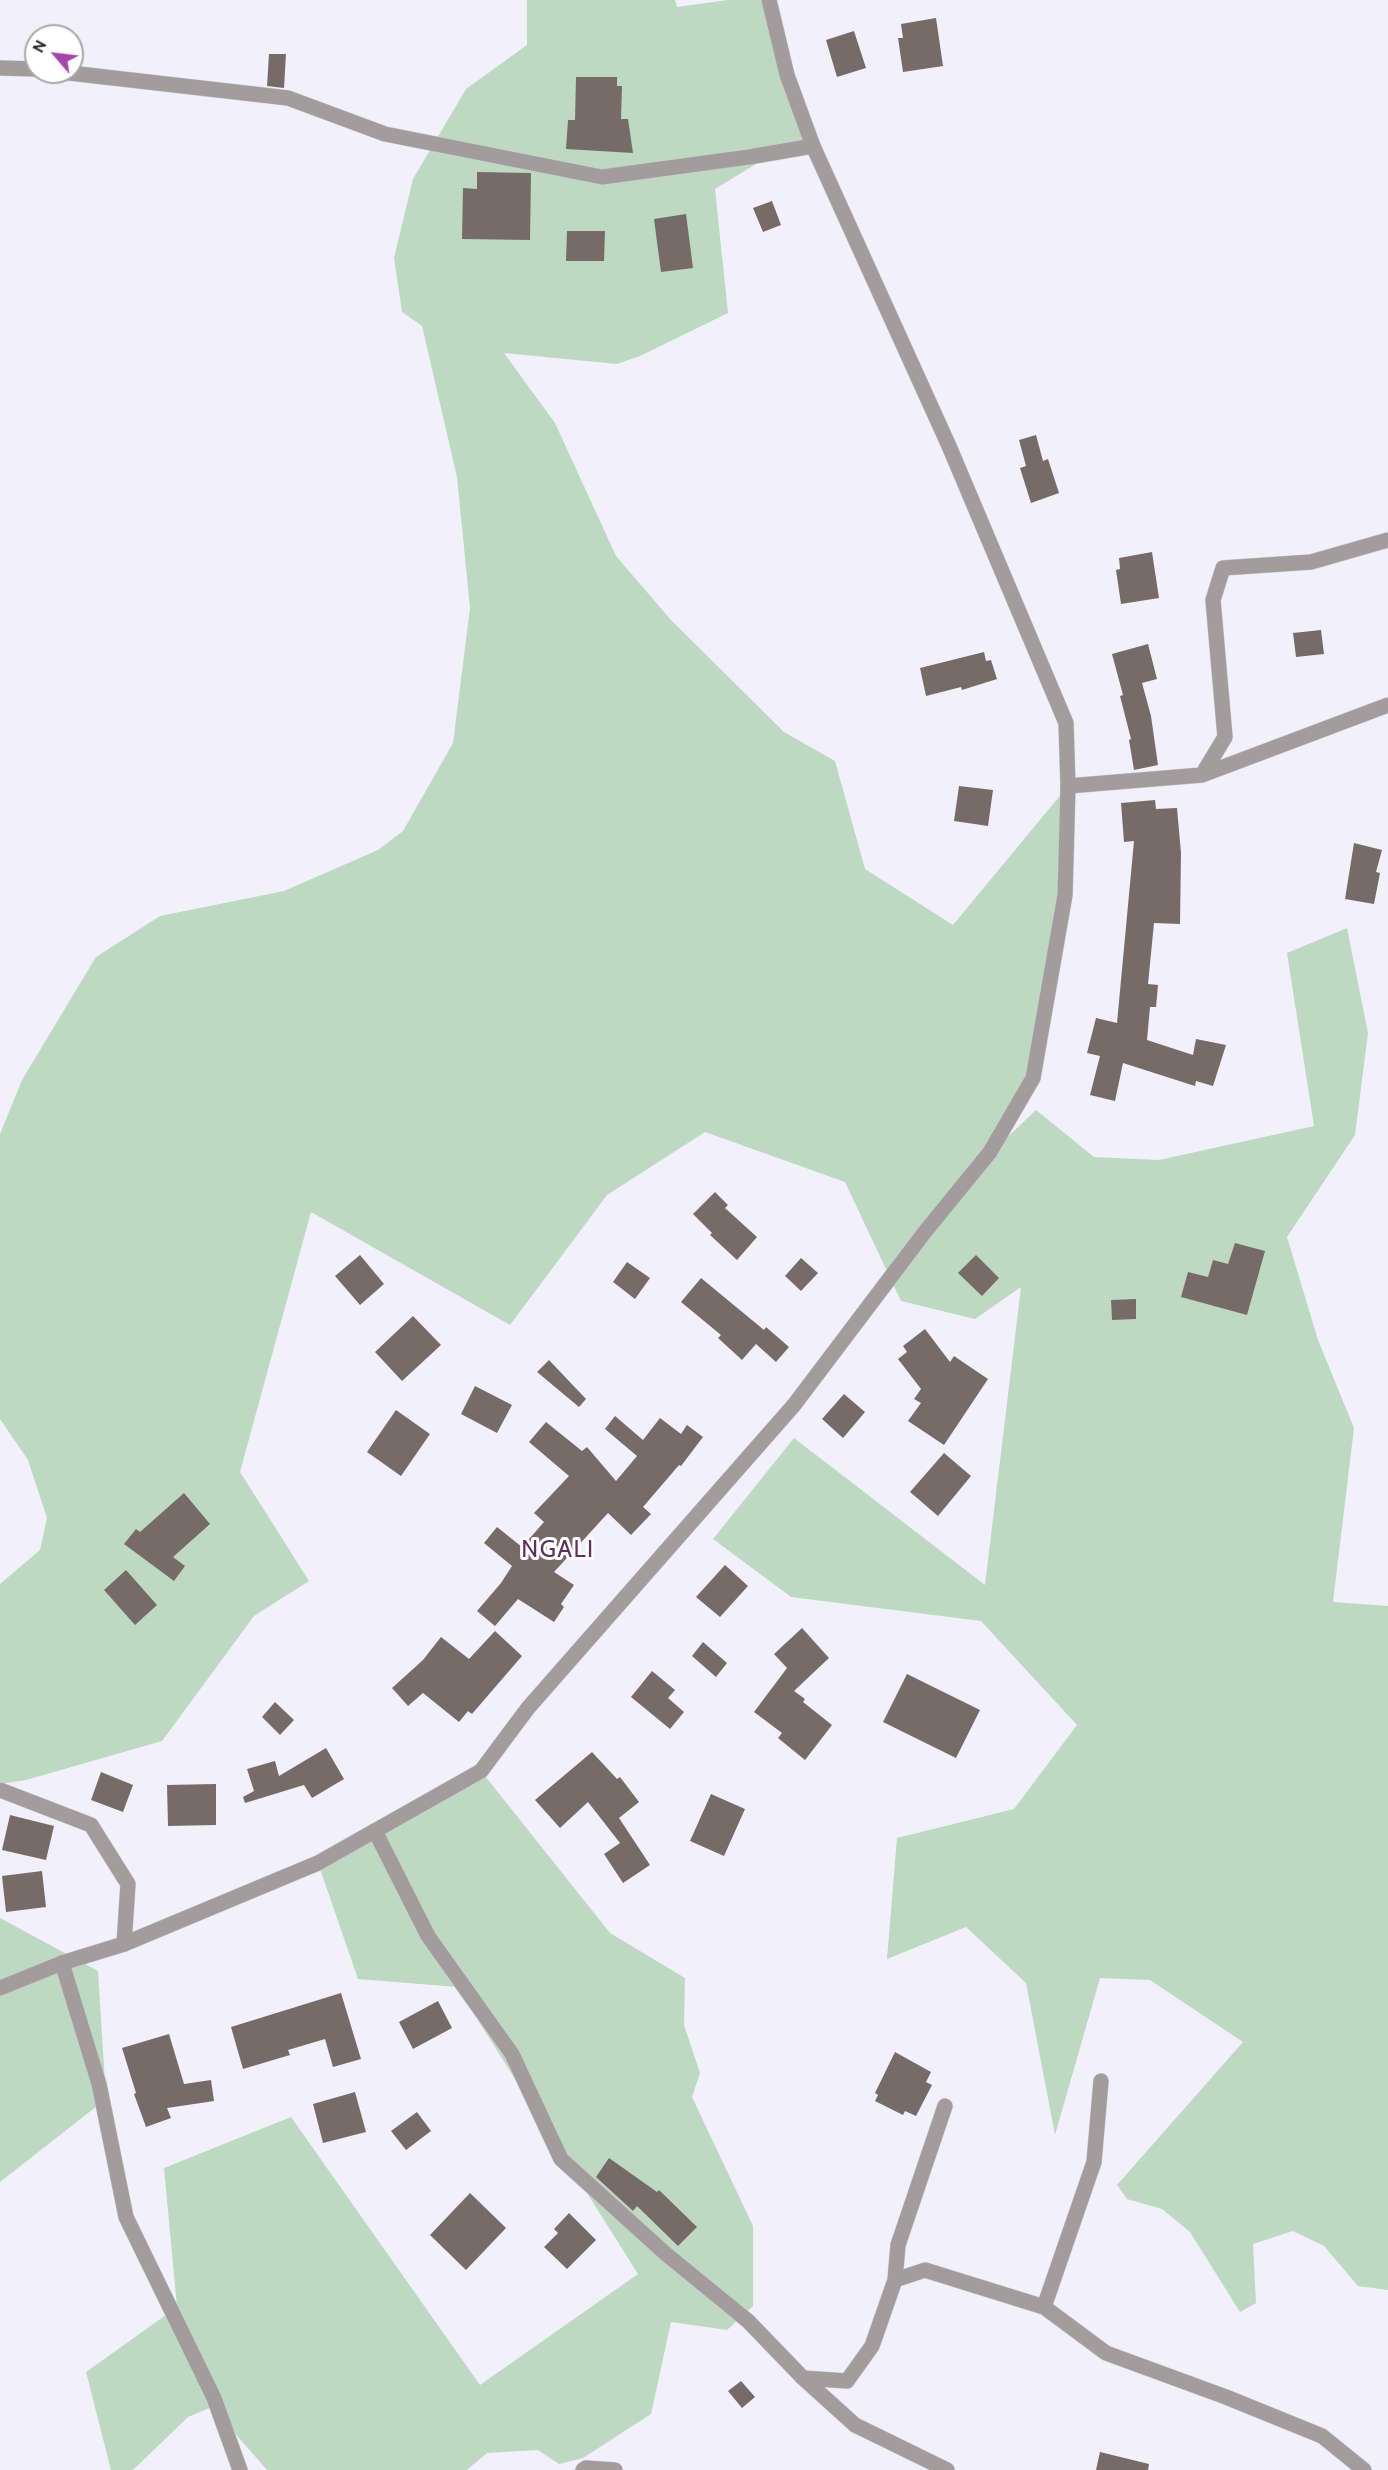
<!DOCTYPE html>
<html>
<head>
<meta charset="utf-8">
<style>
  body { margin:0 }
  #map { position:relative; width:1388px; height:2470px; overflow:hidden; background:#f2f0fb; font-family:Cabin,sans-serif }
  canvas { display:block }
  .north { position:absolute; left:24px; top:24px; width:60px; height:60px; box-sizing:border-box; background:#fff; border:2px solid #a8a8a9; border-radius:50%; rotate:298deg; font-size:16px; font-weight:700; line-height:24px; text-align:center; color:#262529 }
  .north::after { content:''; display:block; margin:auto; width:21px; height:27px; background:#a744ab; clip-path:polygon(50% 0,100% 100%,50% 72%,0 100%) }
</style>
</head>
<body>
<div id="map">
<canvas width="1388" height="2470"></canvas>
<div class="north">N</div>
</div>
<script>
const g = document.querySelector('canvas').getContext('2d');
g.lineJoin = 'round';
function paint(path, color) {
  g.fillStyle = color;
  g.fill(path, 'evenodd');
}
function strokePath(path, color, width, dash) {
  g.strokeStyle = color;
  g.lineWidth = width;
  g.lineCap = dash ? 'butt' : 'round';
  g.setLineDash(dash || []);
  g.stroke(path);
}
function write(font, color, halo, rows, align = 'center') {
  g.font = font + ' Cabin,sans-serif';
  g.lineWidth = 6;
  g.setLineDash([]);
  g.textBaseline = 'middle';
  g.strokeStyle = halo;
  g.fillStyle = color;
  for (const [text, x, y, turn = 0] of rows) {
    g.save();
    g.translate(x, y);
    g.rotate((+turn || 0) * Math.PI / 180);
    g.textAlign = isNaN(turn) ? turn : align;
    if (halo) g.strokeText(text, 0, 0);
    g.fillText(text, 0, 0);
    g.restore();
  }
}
paint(new Path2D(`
  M527 0H675L677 7 728 0H769L813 146 756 164 715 189 728 313 640 356 617 364 504 353 555 423 616 556 671 620 784 732 835 761 865 869 953 925 1068 786 1065 895 1033 1078 997 1147 1036 1110 1094 1157 1159 1160 1314 1126 1287 953 1347 928 1368 1033 1355 1135 1287 1237 1318 1340 1354 1428 1333 1602 1388 1606V2290L1358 2286 1324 2246 1293 2231 1253 2244 1256 2303 1240 2312 1190 2232 1162 2209 1127 2199 1117 2185 1243 2042 1150 1980 1100 1978 1055 2135 1026 1983 966 1927 887 1959 897 1838 1014 1809 1077 1725 981 1621 791 1597 713 1539 794 1438 985 1585 1021 1287 975 1319 901 1301 845 1182 705 1132 607 1195 510 1325 311 1212 240 1472 309 1581 254 1616 162 1741 26 1780 0 1784V1584L40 1550 47 1518 28 1460 0 1419V1134L22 1080 96 957 160 916 284 891 378 850 403 831 453 743 470 608 457 477 422 326 402 312 394 258 413 179 466 89 527 45Z
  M481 1771 610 1933 685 1978 684 2025 700 2073 692 2097 753 2226V2306L727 2330 671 2322 651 2414 583 2458 559 2464 538 2450 487 2453 467 2470H267L212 2407 188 2417 133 2470H111L86 2372 177 2307 164 2168 291 2117 480 2385 638 2274 457 1987 358 1979 318 1863 425 1812Z
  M0 1918 98 1971 106 2099 0 2182Z`), '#bdd9c2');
paint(new Path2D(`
  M936 18 943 66 903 72 898 38H903L901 24Z
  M854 31 866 68 837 77 826 40Z
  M269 54H286L284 88 267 86Z
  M576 77H617V86H622L621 119H628L633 153 566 149 568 120H575Z
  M477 172 531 173 530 240 462 239 463 188 477 189Z
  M772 201 781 225 763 232 753 208Z
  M686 214 693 268 661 272 654 219Z
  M567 231H605L604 261H566Z
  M1036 435 1043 461 1048 459 1059 493 1031 503 1020 468 1026 466 1019 440Z
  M1152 552 1159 598 1121 604 1116 570 1120 569 1119 558Z
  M1321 630 1324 654 1296 657 1293 633Z
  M1148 644 1157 679 1142 683 1151 716 1158 765 1134 770 1129 740 1131 739 1120 696 1123 695 1112 654Z
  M984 652 986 661 991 660 997 679 962 690 961 687 926 696 920 668Z
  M959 786 993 790 988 826 954 821Z
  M1155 800 1156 809 1177 808 1181 853 1180 924 1154 923 1148 984 1158 985 1156 1007H1150L1147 1040 1193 1055 1196 1039 1226 1045 1213 1086 1196 1081 1195 1086 1123 1063 1115 1101 1090 1095 1100 1056 1087 1053 1096 1018 1117 1023 1134 841 1124 842 1121 803Z
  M1354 843 1382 850 1376 872 1380 873 1374 904 1345 899Z
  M715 1192 728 1205 725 1208 757 1237 737 1260 710 1235 712 1233 693 1214Z
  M1235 1243 1265 1251 1247 1315 1181 1297 1188 1272 1208 1277 1213 1260 1228 1264Z
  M360 1255 384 1284 360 1305 335 1276Z
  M976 1255 999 1278 982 1296 958 1273Z
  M801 1258 818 1273 801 1291 785 1276Z
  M627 1262 650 1278 635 1299 613 1282Z
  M701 1278 764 1330 766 1327 789 1347 776 1362 756 1344 742 1360 718 1338 721 1335 681 1302Z
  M1136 1299V1319L1112 1320 1111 1300Z
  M413 1316 441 1345 402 1381 375 1352Z
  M925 1329 950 1362 954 1356 988 1379 944 1445 908 1421 921 1403 914 1399 921 1389 898 1359 907 1352 903 1346Z
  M549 1360 586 1399 579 1407 537 1372Z
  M475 1386 512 1405 497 1433 461 1414Z
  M844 1394 865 1412 843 1438 822 1419Z
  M396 1410 430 1434 401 1476 367 1452Z
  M615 1416 643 1440 660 1418 681 1434 687 1425 703 1437 681 1466 679 1465 643 1507 651 1514 631 1535 608 1513 554 1572 574 1585 561 1604 564 1607 554 1622 518 1599 495 1626 477 1611 501 1583 512 1566 484 1543 497 1527 522 1547 544 1522 534 1513 569 1476 529 1442 546 1422 582 1451 587 1447 616 1481 637 1456 605 1429Z
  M944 1453 971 1476 938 1516 910 1492Z
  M184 1493 210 1524 173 1557 185 1566 174 1581 124 1544 136 1529 140 1532Z
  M725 1565 748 1586 720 1617 696 1597Z
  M126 1570 157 1605 135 1625 104 1590Z
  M802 1628 829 1658 794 1691 805 1699 803 1702 832 1725 805 1760 778 1738 782 1733 754 1712 787 1668 774 1654Z
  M495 1631 522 1656 472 1714 468 1711 459 1722 423 1693 408 1706 392 1688 423 1660 441 1637 469 1659Z
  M703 1642 727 1663 716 1677 692 1656Z
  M652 1671 675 1690 668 1698 684 1712 670 1729 631 1697Z
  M907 1674 980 1710 956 1758 883 1722Z
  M275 1702 294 1720 280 1735 262 1717Z
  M326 1748 344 1779 312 1798 304 1785 245 1803 243 1797 254 1791 247 1769 275 1761 279 1776Z
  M592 1752 617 1779 620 1777 639 1802 619 1818 650 1865 623 1883 604 1854 620 1843 588 1802 560 1828 535 1800Z
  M101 1772 133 1785 123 1812 91 1800Z
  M216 1784V1825L168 1826 167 1785Z
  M711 1794 745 1809 724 1856 690 1841Z
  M10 1815 54 1826 46 1860 2 1850Z
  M42 1871 46 1907 6 1912 2 1876Z
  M341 1993 361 2059 333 2067 325 2039 288 2050 290 2055 243 2069 231 2027Z
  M438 2001 452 2028 413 2049 399 2022Z
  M169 2034 184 2084 211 2080 214 2101 167 2108 171 2118 146 2127 134 2094 136 2093 122 2048Z
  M895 2052 931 2072 926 2082 932 2085 916 2116 905 2111 903 2115 875 2101 878 2095 875 2093Z
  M355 2092 366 2132 323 2143 313 2104Z
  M417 2112 431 2131 406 2150 391 2131Z
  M609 2158 657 2192 659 2190 697 2227 678 2246 637 2206 633 2211 596 2177Z
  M470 2193 506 2228 466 2270 430 2235Z
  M569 2213 596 2240 567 2269 544 2247 558 2233 554 2229Z
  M741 2381 755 2397 742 2408 728 2391Z
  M1100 2452 1149 2464 1148 2470H1096Z`), '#776b68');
const minor = new Path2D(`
  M0 68 36 69
  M61 72 288 98 385 134 602 177 749 157 813 146
  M1202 775 1225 737 1213 600 1223 568 1311 562 1388 540
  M1068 786 1202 775 1388 705
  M0 1790 91 1825 128 1884 124 1944
  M375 1831 428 1936 512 2054 561 2159 666 2254 748 2321 803 2378 847 2381 872 2346 895 2280 925 2270 1044 2307 1106 2353 1226 2397 1322 2436 1364 2470
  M62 1963 99 2084 126 2217 214 2398 240 2470
  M895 2280 898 2245 945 2106
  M1044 2307 1094 2162 1101 2081
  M803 2378 855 2425 947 2470
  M583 2470 586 2468 615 2470`);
const tertiary = new Path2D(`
  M0 1988 62 1963 124 1944 318 1863 481 1771 528 1708 794 1405 924 1233 990 1152 1033 1078 1065 895 1068 786 1066 723 949 446 813 146 787 75 769 0`);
strokePath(minor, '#cdcbd5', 16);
strokePath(tertiary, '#cdcbd5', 16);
strokePath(minor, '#a29c9d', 15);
strokePath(tertiary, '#a29c9d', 15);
g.letterSpacing = '1.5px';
write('24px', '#613063', '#fff', [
  ["NGALI",558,1550]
]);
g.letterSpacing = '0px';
</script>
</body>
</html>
